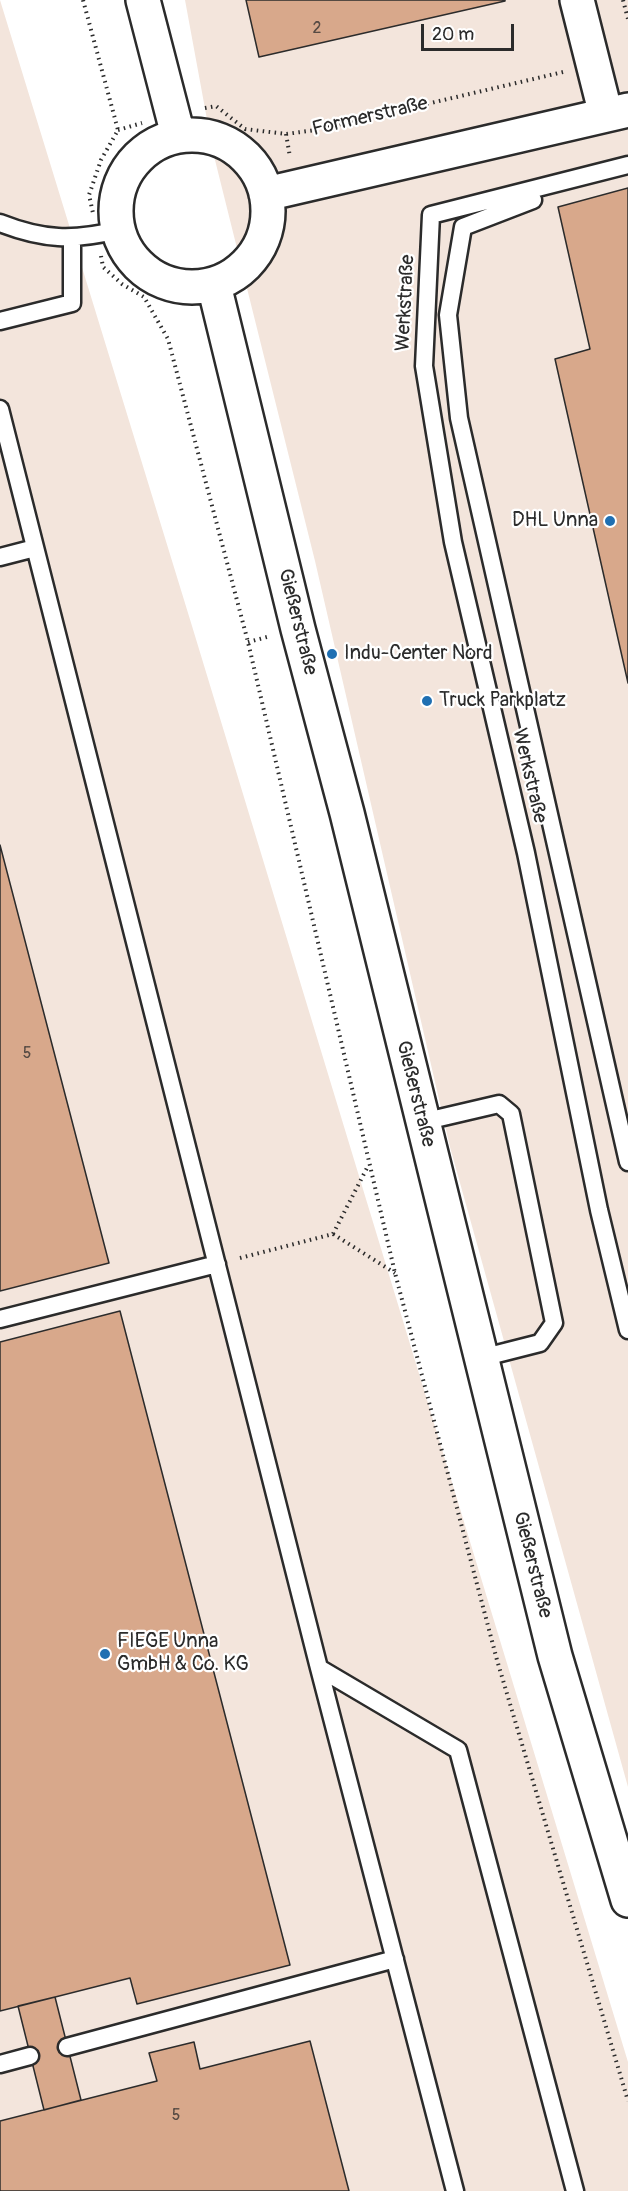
<!DOCTYPE html>
<html>
<head>
<meta charset="utf-8">
<style>
  body { margin:0 }
  #map { position:relative; width:628px; height:2191px; overflow:hidden; background:#fff; font-family:Pangolin,sans-serif }
  canvas { display:block }
  .scale { position:absolute; left:421px; top:24px; width:93px; height:27px; box-sizing:border-box; border:3px solid #2b2b2b; border-top:0; padding-left:8px; font-size:18px; line-height:21px; white-space:nowrap; color:#2b2b2b; -webkit-text-stroke:4px #fff; paint-order:stroke }
</style>
</head>
<body>
<div id="map">
<canvas width="628" height="2191"></canvas>
<div class="scale">20 m</div>
</div>
<script>
const g = document.querySelector('canvas').getContext('2d');
g.lineJoin = 'round';
function paint(path, color) {
  g.fillStyle = color;
  g.fill(path, 'evenodd');
}
function strokePath(path, color, width, dash) {
  g.strokeStyle = color;
  g.lineWidth = width;
  g.lineCap = dash ? 'butt' : 'round';
  g.setLineDash(dash || []);
  g.stroke(path);
}
function write(font, color, halo, rows, align = 'center') {
  g.font = font + ' Pangolin,sans-serif';
  g.lineWidth = 4.5;
  g.setLineDash([]);
  g.textBaseline = 'middle';
  g.strokeStyle = halo;
  g.fillStyle = color;
  for (const [text, x, y, turn = 0] of rows) {
    g.save();
    g.translate(x, y);
    g.rotate((+turn || 0) * Math.PI / 180);
    g.textAlign = isNaN(turn) ? turn : align;
    if (halo) g.strokeText(text, 0, 0);
    g.fillText(text, 0, 0);
    g.restore();
  }
}
paint(new Path2D(`
  M0 0 192 626 628 2062V2191H0Z
  M185 0H628V1787L450 1147 315 561 213 152Z`), '#f3e5dc');
const building = new Path2D(`
  M246 0H505V1L259 57Z
  M628 188V683L555 359 590 349 558 207Z
  M0 845 109 1263 0 1291Z
  M120 1311 290 1965 137 2004 130 1978 0 2011V1342Z
  M55 1997 81 2100 44 2110 18 2006Z
  M310 2041 349 2191H0V2121L157 2081 149 2053 194 2042 200 2069Z`);
paint(building, '#d8a88b');
strokePath(building, '#2b2b2b', 1.5);
const lane = new Path2D(`
  M628 165 431 215 424 366 453 542 526 853 599 1210 628 1330
  M533 200 463 227 448 315 459 418 628 1162
  M0 223C43 240 73 241 118 230
  M0 321 72 303V239
  M0 409 319 1668 455 2191
  M0 557 35 548
  M422 1122 499 1104 511 1114 554 1323 540 1343 481 1358
  M0 1319 217 1264
  M319 1668 458 1750 575 2191
  M67 2047 395 1959
  M0 2064 30 2056`);
const street = new Path2D(`
  M143 0 178 135
  M577 0 606 115
  M116 211a76 76 0 1 1 152 0a76 76 0 1 1-152 0Z
  M266 194 628 110
  M214 285 298 629 347 813 555 1656 628 1900`);
strokePath(lane, '#2b2b2b', 21);
strokePath(street, '#2b2b2b', 38);
strokePath(new Path2D(`
  M83 0 118 130 101 160 89 195 93 213
  M623 0 628 19
  M205 108 216 106 245 129 286 134 316 130 563 72
  M118 130 142 123
  M286 134 290 157
  M101 256 103 267 122 284 144 297 168 339 248 642 395 1273 497 1660 628 2101
  M248 642 267 637
  M333 1234 395 1273
  M240 1258 333 1234 368 1166`), '#2b2b2b', 4, [1.5, 4.5]);
strokePath(lane, '#fff', 16);
strokePath(street, '#fff', 33);
for (const [x, y, r, color] of [
  [610,521,6,"#1f6fb2"],
  [332,654,6,"#1f6fb2"],
  [427,701,6,"#1f6fb2"],
  [105,1654,6,"#1f6fb2"]
]) {
  const dot = new Path2D();
  dot.arc(x, y, r, 0, 2 * Math.PI);
  g.fillStyle = color;
  g.fill(dot);
  strokePath(dot, '#fff', 2);
}
write('16px', '#564a43', null, [
  ["2",317,29],
  ["5",27,1054],
  ["5",176,2116]
]);
write('20px', '#2b2b2b', '#fff', [
  ["Formerstraße",370,117,-13],
  ["Werkstraße",406,303,-87],
  ["Gießerstraße",297,622,76],
  ["Werkstraße",529,776,77],
  ["Gießerstraße",415,1094,76],
  ["Gießerstraße",532,1565,76]
]);
write('20px', '#2b2b2b', '#fff', [
  ["DHL Unna",598,521,"right"],
  ["Indu-Center Nord",344,654],
  ["Truck Parkplatz",439,701],
  ["FIEGE Unna",117,1642],
  ["GmbH & Co. KG",117,1665]
], 'left');
</script>
</body>
</html>
